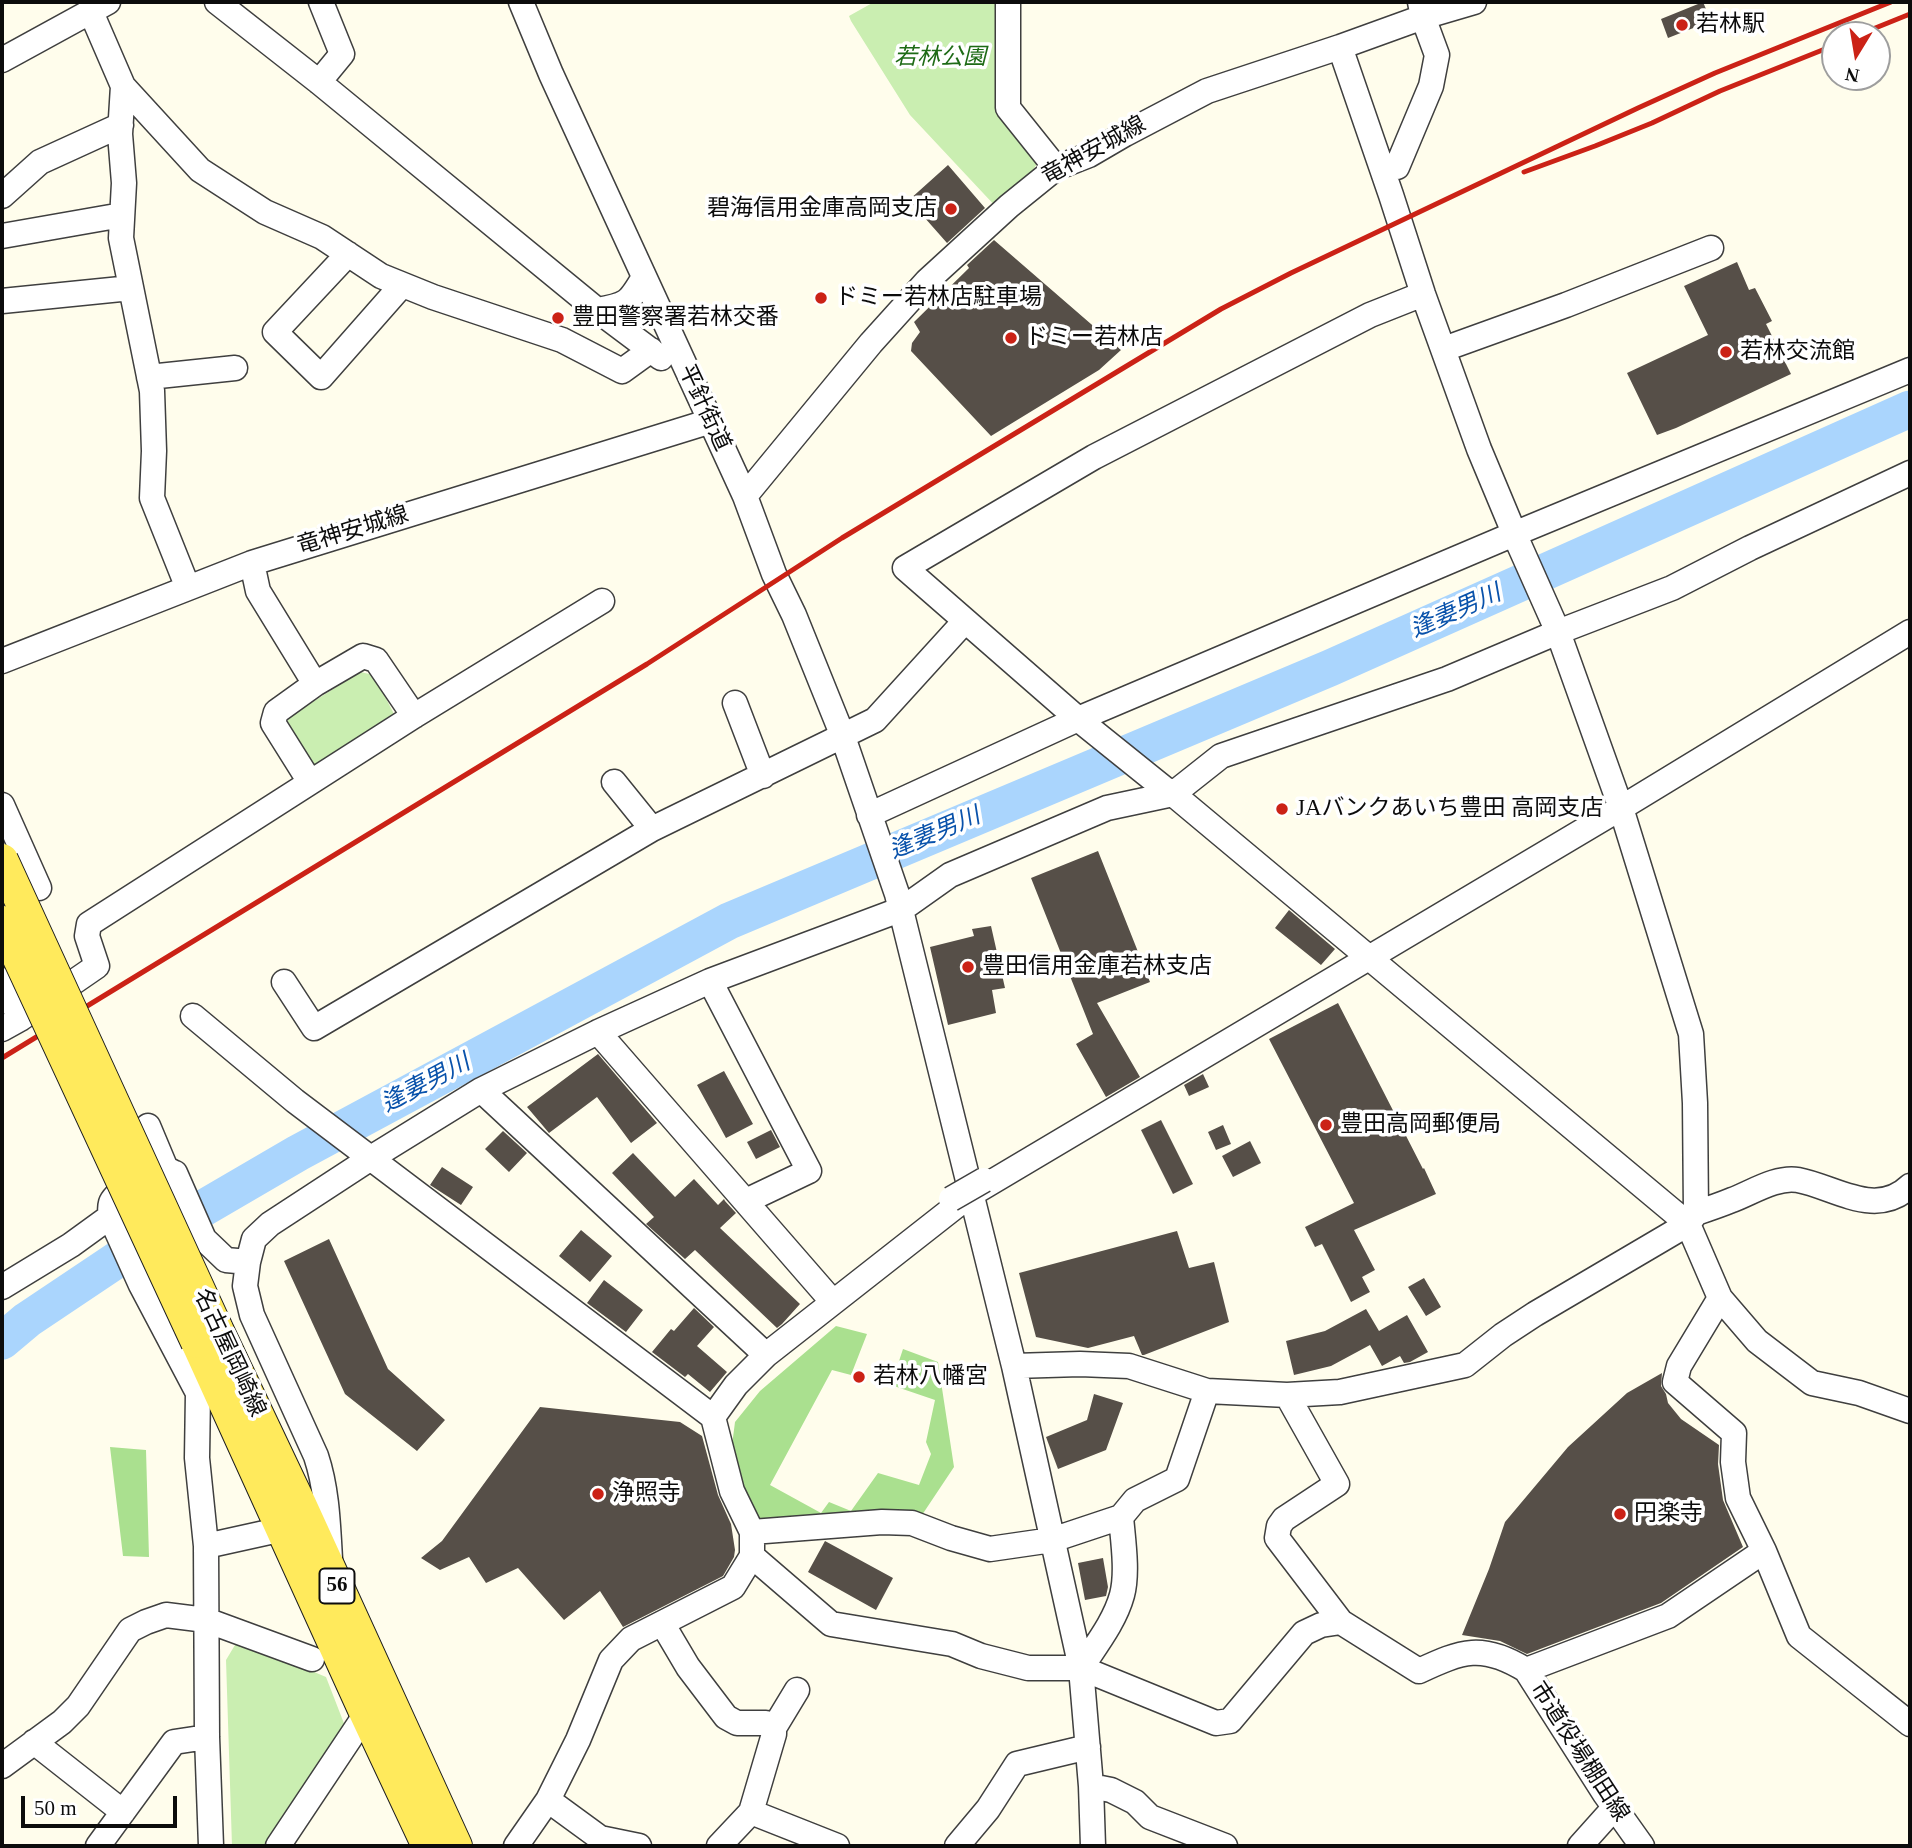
<!DOCTYPE html>
<html>
<head>
<meta charset="utf-8">
<style>
  body { margin:0 }
  #map { position:relative; width:1912px; height:1848px; overflow:hidden; background:#fffdec; font-family:"Times New Roman",serif }
  canvas { display:block }
  .frame { position:absolute; inset:0; border:4px solid #0c0c0c; pointer-events:none }
  .north { position:absolute; left:1821px; top:21px; width:70px; height:70px; box-sizing:border-box; background:#fff; border:2px solid #9e9e9e; border-radius:50%; rotate:191deg; font-size:19px; font-weight:700; line-height:28px; text-align:center; color:#0c0c0c }
  .north::after { content:''; display:block; margin:auto; width:24px; height:32px; background:#cb2216; clip-path:polygon(50% 0,100% 100%,50% 72%,0 100%) }
  .scale { position:absolute; left:21px; top:1796px; width:156px; height:32px; box-sizing:border-box; border:4px solid #0c0c0c; border-top:0; padding-left:9px; font-size:21px; line-height:24px; white-space:nowrap; color:#0c0c0c; -webkit-text-stroke:5px #fff; paint-order:stroke }
</style>
</head>
<body>
<div id="map">
<canvas width="1912" height="1848"></canvas>
<div class="frame"></div>
<div class="north">N</div>
<div class="scale">50 m</div>
</div>
<script>
const g = document.querySelector('canvas').getContext('2d');
g.lineJoin = 'round';
function paint(path, color) {
  g.fillStyle = color;
  g.fill(path, 'evenodd');
}
function strokePath(path, color, width, dash) {
  g.strokeStyle = color;
  g.lineWidth = width;
  g.lineCap = dash ? 'butt' : 'round';
  g.setLineDash(dash || []);
  g.stroke(path);
}
function write(font, color, halo, rows, align = 'center') {
  g.font = font + ' "Times New Roman","Noto Sans JP",serif';
  g.lineWidth = 7;
  g.setLineDash([]);
  g.textBaseline = 'middle';
  g.strokeStyle = halo;
  g.fillStyle = color;
  for (const [text, x, y, turn = 0] of rows) {
    g.save();
    g.translate(x, y);
    g.rotate((+turn || 0) * Math.PI / 180);
    g.textAlign = isNaN(turn) ? turn : align;
    if (halo) g.strokeText(text, 0, 0);
    g.fillText(text, 0, 0);
    g.restore();
  }
}
paint(new Path2D(`
  M874 2H998L1000 110 1037 164 1028 177 998 209 910 115 851 21 849 16Z
  M360 672 374 675 394 714V719L316 766 308 764 286 727 289 717Z
  M238 1640 326 1677 345 1726 266 1846H232L226 1660Z`), '#caeeb1');
paint(new Path2D(`
  M836 1326 867 1334 851 1375 832 1370 770 1485 821 1513 829 1502 851 1511 878 1473 919 1485 931 1454 926 1442 935 1400 891 1385 903 1349 938 1362 954 1467 922 1515 764 1530 730 1461 735 1422 760 1391Z
  M110 1447 146 1450 149 1557 123 1556Z`), '#aae08f');
strokePath(new Path2D(`
  M2 1341 27 1320 130 1251 298 1153 729 921 1330 668 1910 409`), '#aad5fd', 37);
paint(new Path2D(`
  M1703 2 1711 21 1668 38 1661 19Z
  M948 165 985 208 947 243 909 200Z
  M994 240 1121 350 1099 370 991 436 911 351 912 343 920 332 914 322 969 268 967 265Z
  M1737 262 1749 290 1755 288 1772 321 1766 324 1791 374 1676 428 1657 435 1627 373 1708 335 1684 286Z
  M1098 851 1150 982 1097 1003 1140 1077 1106 1097 1076 1044 1093 1034 1031 878Z
  M1289 910 1335 949 1321 965 1275 928Z
  M991 926 1005 988 992 990 996 1013 948 1025 930 947 974 936 972 929Z
  M1338 1003 1423 1169 1424 1168 1436 1194 1354 1230 1375 1270 1362 1277 1370 1292 1351 1302 1322 1244 1315 1247 1305 1227 1354 1203 1269 1039Z
  M598 1054 657 1123 631 1143 597 1097 549 1133 527 1107Z
  M724 1071 753 1124 726 1138 697 1085Z
  M1203 1074 1209 1087 1189 1096 1184 1085Z
  M1161 1120 1193 1184 1173 1194 1141 1130Z
  M1223 1125 1231 1144 1216 1150 1208 1132Z
  M771 1130 780 1147 756 1159 747 1142Z
  M503 1131 527 1153 509 1172 485 1149Z
  M1250 1141 1261 1163 1233 1177 1222 1156Z
  M633 1153 675 1197 694 1179 718 1205 724 1199 725 1201 736 1213 720 1228 800 1304 782 1324 777 1328 695 1250 685 1259 646 1224 654 1217 612 1173Z
  M442 1167 473 1187 461 1205 430 1185Z
  M581 1230 612 1256 590 1282 559 1256Z
  M1177 1231 1189 1268 1214 1262 1229 1322 1144 1355H1142L1134 1336 1088 1348 1036 1337 1019 1273Z
  M329 1239 388 1369 445 1420 417 1451 345 1394 284 1261Z
  M1424 1278 1441 1307 1426 1316 1408 1287Z
  M604 1280 643 1310 626 1332 587 1303Z
  M694 1308 714 1327 697 1346 727 1372 710 1392 688 1374 685 1377 652 1352 671 1329 674 1331Z
  M1366 1309 1379 1331 1407 1315 1428 1352 1410 1362 1404 1363 1400 1356 1382 1366 1370 1345 1331 1366 1294 1375 1286 1341 1325 1331Z
  M1662 1373 1661 1386 1666 1394 1668 1403 1681 1419 1719 1445 1718 1464 1723 1500 1743 1547 1661 1603 1527 1654 1500 1641 1462 1635 1489 1569 1505 1522 1568 1447 1627 1393Z
  M1094 1394 1123 1403 1106 1450 1058 1469 1046 1437 1087 1420Z
  M540 1407 680 1422 702 1436 718 1495 731 1524 735 1550 734 1557 723 1576 623 1627 600 1591 564 1620 518 1568 486 1583 469 1557 440 1570 421 1558 442 1541Z
  M825 1541 893 1578 876 1610 808 1572Z
  M1103 1558 1108 1587 1106 1596 1085 1600 1078 1563Z`), '#564f48');
const minor = new Path2D(`
  M217 2 319 82 597 310 661 358
  M521 2 551 74 745 496 774 574 794 615 842 734 897 894 1014 1366 1081 1668 1091 1786 1093 1846
  M1008 2V108L1056 168
  M91 12 123 86 200 170 265 212 322 237 381 276 433 297 562 340 622 371 651 350
  M1340 47 1391 195 1423 294 1479 449 1517 540 1558 632 1621 808 1691 1034 1695 1103 1696 1213
  M2 60 108 2
  M319 82 342 54 321 2
  M123 86 120 134 124 183 121 238 152 391 154 451 152 498 188 588
  M1397 167 1431 86 1437 55 1423 17 1420 2
  M2 196 40 162 121 125
  M2 236 122 215
  M348 254 275 332 321 377 402 285
  M1423 294 1370 315 1094 457 905 568 1078 719 1165 789 1173 794 1688 1224 1720 1298 1757 1341 1812 1383 1859 1393 1910 1411
  M2 301 131 288
  M597 310C627 305 629 303 644 277
  M1444 349 1566 305 1711 248
  M149 377 235 368
  M745 496 871 343 927 281 1009 206 1056 168 1089 155 1125 134 1207 91 1340 47 1423 17 1474 2
  M252 563 258 591 315 684
  M2 661 252 563 711 421
  M735 703 763 776
  M310 782 273 723 276 712 315 684 363 656 376 660 414 716
  M614 782 652 829
  M2 805 39 888
  M869 815 1078 719 1514 534 1910 370
  M2 980 20 1019
  M710 981 809 1171 746 1201
  M284 982 314 1028 652 829 875 720 965 621
  M193 1016 295 1101 713 1417 732 1491 752 1532V1556L733 1587 631 1639 611 1660 578 1740 548 1800 516 1846
  M2 1029 20 1019 97 966 87 936 89 924 414 716 602 601
  M598 1032 832 1301
  M481 1090 766 1355
  M148 1126 166 1169
  M2 1287 71 1245 111 1216
  M1720 1298 1679 1366 1675 1382 1734 1433 1733 1462 1738 1498 1764 1551
  M1014 1366 1080 1364 1129 1366 1207 1391 1287 1395 1340 1392 1465 1365 1503 1335 1535 1314 1688 1224 1696 1213C1708 1209 1720 1205 1732 1200 1751 1193 1777 1176 1798 1180 1835 1187 1876 1219 1910 1186
  M1287 1395 1337 1484 1284 1519 1279 1526 1277 1538 1341 1622
  M713 1417 736 1385 766 1355 970 1195 1621 808 1910 632
  M752 1532 882 1522 912 1523 951 1538 990 1549 1052 1540 1121 1517 1135 1500 1177 1479 1207 1391
  M206 1546 197 1458 198 1393 141 1285 114 1225C111 1218 109 1210 111 1203 114 1193 149 1169 159 1168 165 1167 170 1171 175 1173L204 1239 226 1260 248 1262
  M752 1556 831 1624 952 1644 981 1656 1028 1668H1081L1216 1723 1230 1721 1304 1633 1321 1625 1341 1622 1419 1671C1462 1651 1482 1643 1526 1670L1605 1794 1642 1846
  M330 1559C328 1524 327 1489 316 1456L252 1315 245 1286 248 1262 254 1239 270 1224 371 1158 481 1090 598 1032 710 981 902 909 950 875 1107 808 1173 794 1221 756 1447 679 1558 632 1672 588 1750 548 1910 473
  M662 1623 688 1667 726 1717 737 1723H766L774 1728V1734L751 1812 719 1846
  M1081 1668C1096 1645 1115 1621 1122 1595 1128 1573 1123 1540 1121 1517
  M1526 1670 1668 1616 1764 1551 1799 1636 1910 1724
  M774 1728 797 1690
  M34 1742 123 1812
  M2 1766 62 1722 78 1706 130 1630 146 1622 166 1615 206 1620 312 1659
  M1091 1786 1111 1790 1135 1802 1150 1817 1225 1846
  M548 1800 600 1838 639 1846
  M751 1812 837 1846
  M98 1846 174 1742 207 1737
  M211 1846 207 1737 206 1546 283 1529
  M278 1846 366 1714
  M957 1846 988 1809 1017 1764 1088 1747
  M1580 1846 1614 1808`);
const major = new Path2D(`
  M216 1327 300 1504 456 1846
  M197 1342 366 1714 428 1846`);
strokePath(minor, '#3f3f3f', 27);
strokePath(major, '#1d1d1d', 34);
strokePath(minor, '#fff', 24);
strokePath(major, '#ffea5c', 32);
strokePath(new Path2D(`
  M1858 35 1910 14
  M1524 172 1595 146 1652 123 1720 91 1835 45
  M2 1058 647 664 842 538 1221 309 1291 273 1638 108 1715 73 1891 2`), '#cb2216', 5);
const minorBridge = new Path2D(`
  M951 1199 984 1180`);
const majorBridge = new Path2D(`
  M2 860 216 1327
  M2 922 197 1342`);
strokePath(minorBridge, '#3f3f3f', 27, []);
strokePath(majorBridge, '#1d1d1d', 34, []);
strokePath(minorBridge, '#fff', 24);
strokePath(majorBridge, '#ffea5c', 32);
for (const [x, y, r, color] of [
  [1682,25,7,"#cb2216"],
  [951,209,7,"#cb2216"],
  [821,298,7,"#cb2216"],
  [558,318,7,"#cb2216"],
  [1011,338,7,"#cb2216"],
  [1726,352,7,"#cb2216"],
  [1282,809,7,"#cb2216"],
  [968,967,7,"#cb2216"],
  [1326,1125,7,"#cb2216"],
  [859,1377,7,"#cb2216"],
  [598,1494,7,"#cb2216"],
  [1620,1514,7,"#cb2216"]
]) {
  const dot = new Path2D();
  dot.arc(x, y, r, 0, 2 * Math.PI);
  g.fillStyle = color;
  g.fill(dot);
  strokePath(dot, '#fff', 2.5);
}
for (const [x, y, w] of [
  [337,1586,35]
]) {
  const box = new Path2D();
  box.roundRect(x - w / 2, y - 17.5, w, 35, 5);
  g.fillStyle = '#fff';
  g.fill(box);
  strokePath(box, '#0c0c0c', 2);
}
write('bold 21px', '#0c0c0c', null, [
  ["56",337,1586]
]);
write('23px', '#0c0c0c', '#fff', [
  ["若林駅",1696,25],
  ["碧海信用金庫高岡支店",937,209,"right"],
  ["ドミー若林店駐車場",835,298],
  ["豊田警察署若林交番",572,318],
  ["ドミー若林店",1025,338],
  ["若林交流館",1740,352],
  ["JAバンクあいち豊田 高岡支店",1296,809],
  ["豊田信用金庫若林支店",982,967],
  ["豊田高岡郵便局",1340,1125],
  ["若林八幡宮",873,1377],
  ["浄照寺",612,1494],
  ["円楽寺",1634,1514]
], 'left');
write('italic 23px', '#1e6b16', '#fff', [
  ["若林公園",940,58]
]);
write('23px', '#0c0c0c', '#fff', [
  ["竜神安城線",1094,151,-29],
  ["平針街道",704,408,65],
  ["竜神安城線",353,531,-17],
  ["名古屋岡崎線",229,1353,65],
  ["市道役場棚田線",1579,1752,57]
]);
write('italic 24px', '#0952ab', '#fff', [
  ["逢妻男川",1456,612,-24],
  ["逢妻男川",935,834,-23],
  ["逢妻男川",426,1084,-28]
]);
</script>
</body>
</html>
